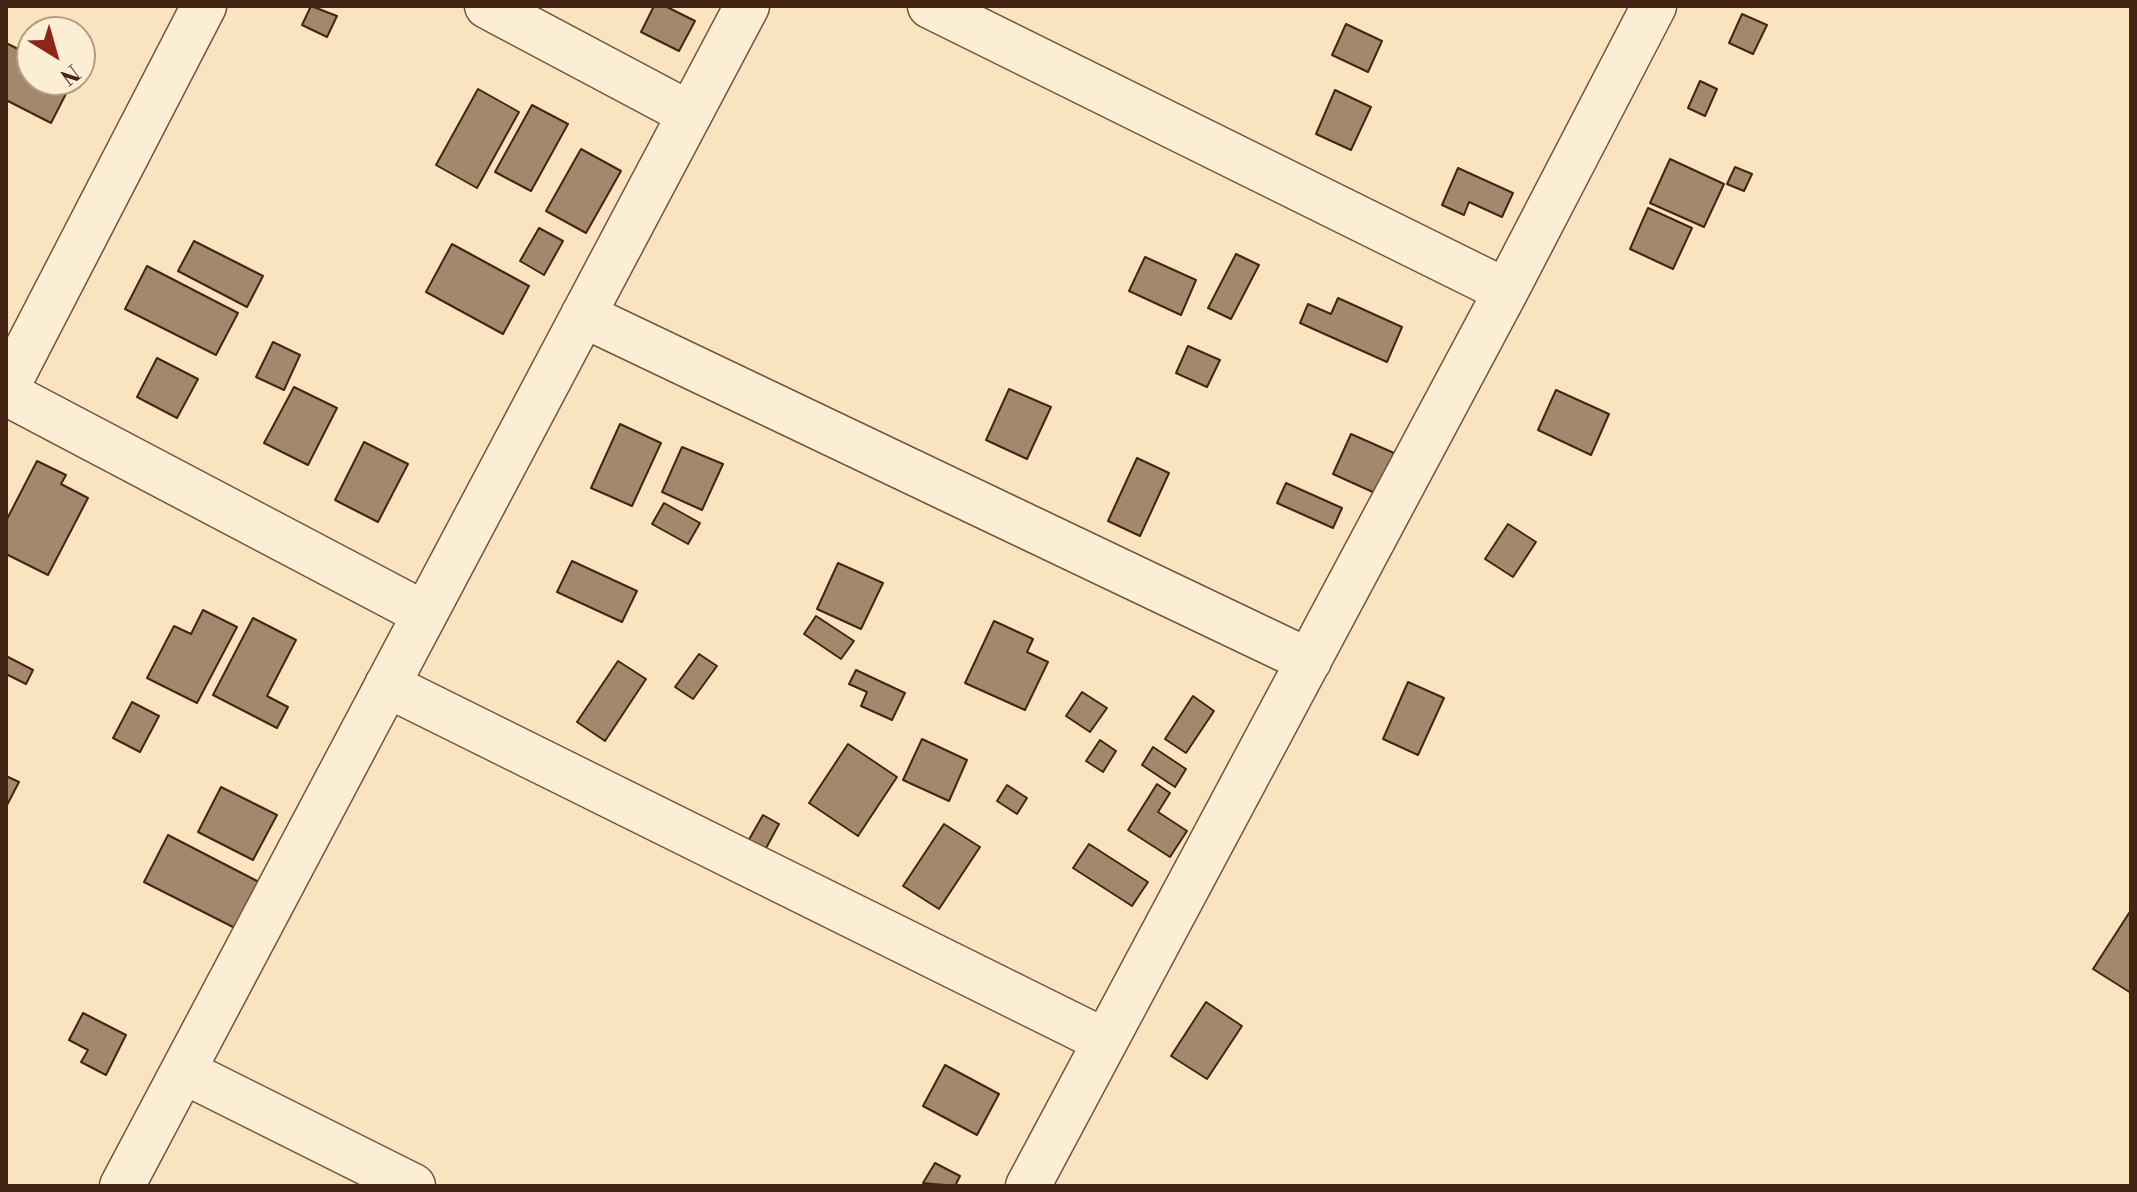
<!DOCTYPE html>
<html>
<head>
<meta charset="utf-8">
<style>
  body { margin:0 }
  #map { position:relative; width:2137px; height:1192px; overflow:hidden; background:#fae4bf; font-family:"Libre Bodoni",serif }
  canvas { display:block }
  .frame { position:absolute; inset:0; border:8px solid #442513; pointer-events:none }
  .north { position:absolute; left:16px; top:16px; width:80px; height:80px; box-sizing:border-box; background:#fcedd5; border:2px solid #b29d87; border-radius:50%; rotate:143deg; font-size:22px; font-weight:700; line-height:32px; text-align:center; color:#442513 }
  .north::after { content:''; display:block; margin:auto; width:28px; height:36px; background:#8f2418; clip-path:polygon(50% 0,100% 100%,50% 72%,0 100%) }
</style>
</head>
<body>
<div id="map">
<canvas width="2137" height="1192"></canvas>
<div class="frame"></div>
<div class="north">N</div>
</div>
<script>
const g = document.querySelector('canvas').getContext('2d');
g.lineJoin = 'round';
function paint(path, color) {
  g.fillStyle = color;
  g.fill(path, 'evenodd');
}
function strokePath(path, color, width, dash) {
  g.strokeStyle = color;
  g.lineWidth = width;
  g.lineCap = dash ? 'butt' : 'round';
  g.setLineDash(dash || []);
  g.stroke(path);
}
const building = new Path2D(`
  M311 6 337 16 327 37 302 25Z
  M654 6H665L695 21 679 51 641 32Z
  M1742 14 1767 25 1753 54 1729 43Z
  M1346 24 1382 41 1368 72 1332 55Z
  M6 43 32 56V80H73L51 123 6 100Z
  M1700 81 1717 89 1705 116 1688 108Z
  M478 89 519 112 477 188 436 165Z
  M1335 90 1371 107 1351 150 1316 134Z
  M532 105 568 124 531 191 495 172Z
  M581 149 621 171 586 233 546 211Z
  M1670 159 1724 184 1704 227 1650 203Z
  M1735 167 1752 174 1744 191 1727 184Z
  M1458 168 1513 193 1502 217 1469 202 1464 215 1442 205Z
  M1648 208 1692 228 1673 269 1630 249Z
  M539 228 563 241 544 275 520 261Z
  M194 241 263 276 247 307 178 271Z
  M452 244 529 286 503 334 426 292Z
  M1236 254 1259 265 1231 319 1208 308Z
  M1145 257 1196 280 1181 315 1129 291Z
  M147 266 238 313 216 355 125 309Z
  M1338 298 1402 327 1387 362 1300 323 1308 304 1331 314Z
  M273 342 300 355 284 390 256 377Z
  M1188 346 1220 360 1207 387 1176 373Z
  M157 358 198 379 177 418 137 397Z
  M294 387 337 408 308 465 264 443Z
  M1009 389 1051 407 1027 459 986 440Z
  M1556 390 1609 414 1591 455 1538 430Z
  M620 424 661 443 632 506 591 488Z
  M1351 434 1394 453 1375 493 1333 474Z
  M364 442 408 464 378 522 335 500Z
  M682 447 723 464 702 510 662 492Z
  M1137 458 1169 473 1140 536 1108 521Z
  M37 461 66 475 61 484 88 498 48 575 6 554V521Z
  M1286 483 1342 508 1333 528 1277 503Z
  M664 503 700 523 688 544 652 524Z
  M1508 524 1536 542 1513 577 1485 559Z
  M572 561 637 591 622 622 557 592Z
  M838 563 883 583 861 629 817 609Z
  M203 610 237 627 197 703 147 678 174 626 191 634Z
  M816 616 854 641 841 659 804 634Z
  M253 618 296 640 267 696 288 707 277 728 213 695Z
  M994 621 1033 639 1027 652 1048 662 1025 710 965 683Z
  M699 654 717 666 693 699 675 687Z
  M6 656 33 670 26 684 6 674Z
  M618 661 646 679 605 741 577 722Z
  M856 670 905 693 892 720 861 706 867 692 849 684Z
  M1408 682 1444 698 1418 755 1383 739Z
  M1082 692 1107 708 1090 732 1066 716Z
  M1193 696 1214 711 1186 753 1165 739Z
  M132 702 159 716 140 752 113 738Z
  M922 739 967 760 949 801 903 780Z
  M1100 740 1116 751 1103 772 1086 761Z
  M848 744 897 777 858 836 809 803Z
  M1153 747 1186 769 1175 787 1142 765Z
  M6 776 19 782 6 807Z
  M1157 784 1170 793 1158 812 1187 831 1170 857 1128 830Z
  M1007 785 1027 798 1017 814 997 801Z
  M221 787 277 815 253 860 198 832Z
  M763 815 779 824 764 852 747 843Z
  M944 824 980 847 939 909 903 886Z
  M168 835 259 882 235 928 144 882Z
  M1089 844 1148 882 1132 906 1073 868Z
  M2131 910V993L2093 969Z
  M1206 1002 1242 1026 1207 1079 1171 1056Z
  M83 1013 126 1035 106 1075 81 1062 88 1050 69 1040Z
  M945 1065 999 1094 977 1135 923 1106Z
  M935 1163 960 1176 955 1186 923 1183Z`);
paint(building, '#a3886c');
strokePath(building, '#442513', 2);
const minor = new Path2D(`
  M487 6 690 114
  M930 6 1506 291
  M583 315 1309 661
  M6 389 204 6
  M6 393 425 614
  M387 685 1105 1041
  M183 1071 413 1186
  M122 1186 747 6
  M1028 1186 1506 291 1654 6`);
strokePath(minor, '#72553e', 47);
strokePath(minor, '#fcedd5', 44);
</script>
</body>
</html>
